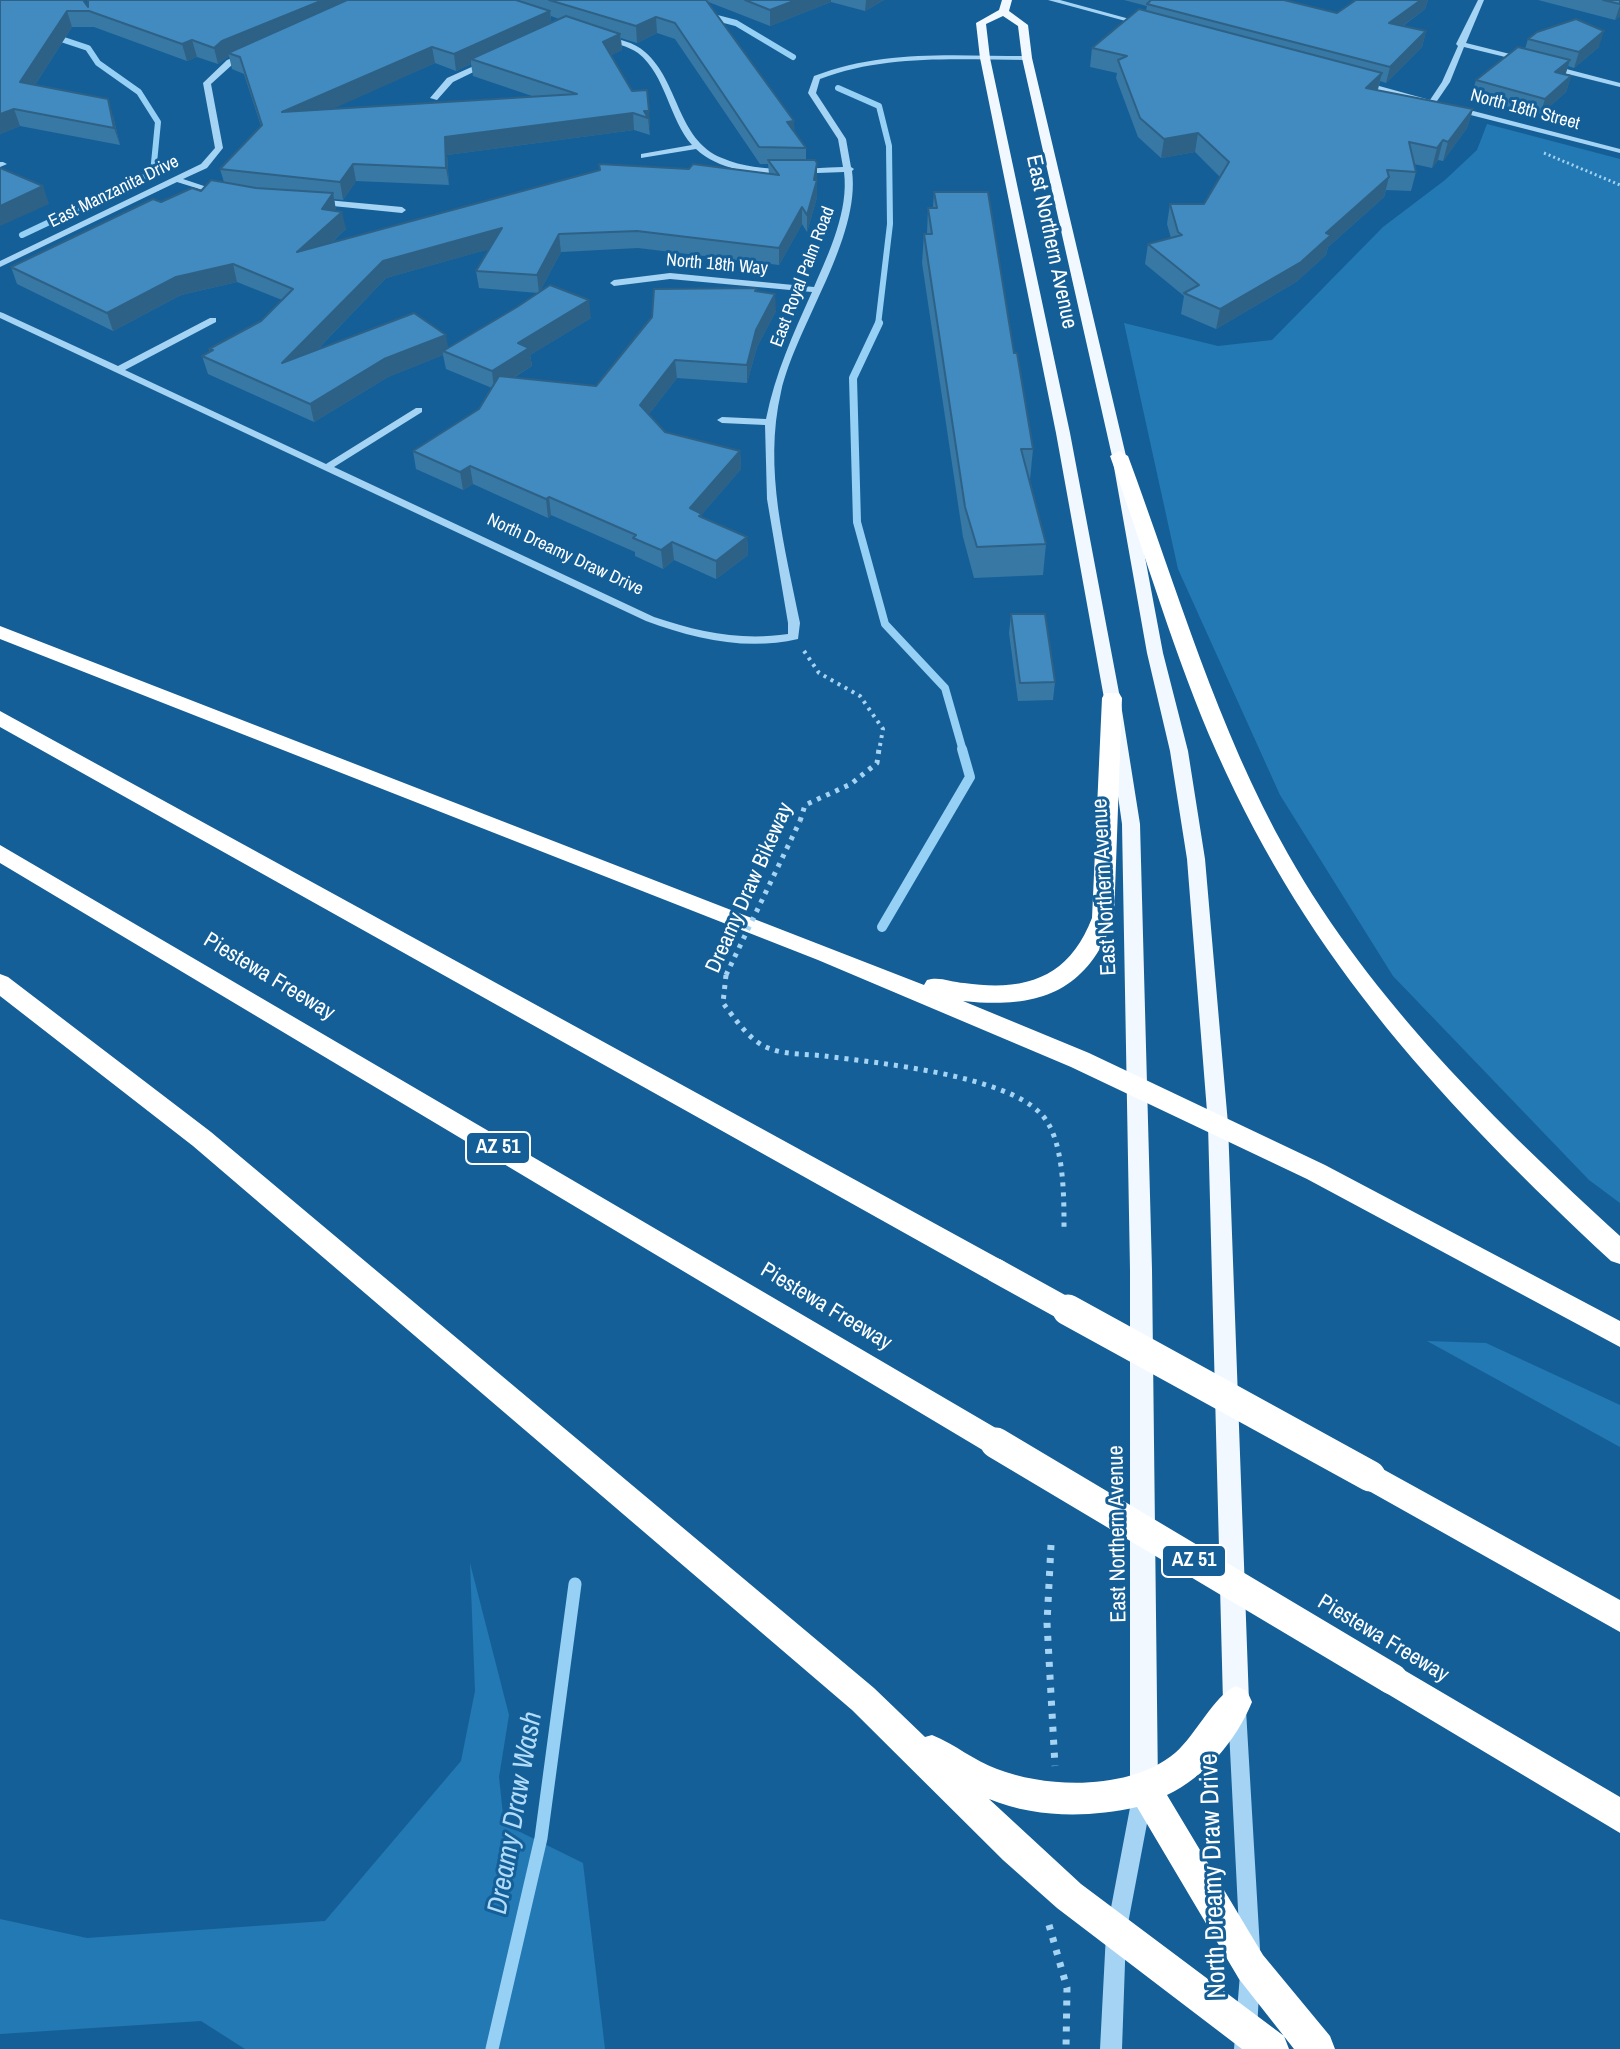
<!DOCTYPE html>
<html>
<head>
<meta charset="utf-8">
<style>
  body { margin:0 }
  canvas { display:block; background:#145f97 }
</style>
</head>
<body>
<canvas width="1620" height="2049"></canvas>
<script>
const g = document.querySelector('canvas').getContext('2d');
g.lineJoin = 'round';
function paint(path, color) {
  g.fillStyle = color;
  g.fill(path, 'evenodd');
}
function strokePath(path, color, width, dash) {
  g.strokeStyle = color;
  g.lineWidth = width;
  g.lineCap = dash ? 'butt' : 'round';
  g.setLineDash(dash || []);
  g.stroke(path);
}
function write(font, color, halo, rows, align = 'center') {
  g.font = font + ' "Archivo Narrow",sans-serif';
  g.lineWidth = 6;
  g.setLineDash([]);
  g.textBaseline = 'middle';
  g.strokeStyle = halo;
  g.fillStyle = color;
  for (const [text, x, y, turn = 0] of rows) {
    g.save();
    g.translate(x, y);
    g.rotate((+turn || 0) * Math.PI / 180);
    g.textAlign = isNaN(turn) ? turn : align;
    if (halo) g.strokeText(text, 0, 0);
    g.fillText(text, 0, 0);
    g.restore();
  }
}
paint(new Path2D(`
  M1487 124 1620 159V1203L1589 1180 1393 976 1280 795 1178 569 1124 323 1218 346 1272 340 1383 227 1445 180 1477 150Z
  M1427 1341 1486 1343 1620 1405V1447Z
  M470 1563 509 1715 499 1777 504 1824 583 1863 605 2049H245L201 2021 0 2034V1919L87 1938 325 1921 461 1761 475 1691Z`), '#2379b4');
strokePath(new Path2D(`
  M709 16 736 23 793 57
  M838 88 879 106 889 146 890 224 878 325
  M22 235 153 173 158 122 139 92 98 63 88 48 52 36`), '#97d0f5', 6);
strokePath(new Path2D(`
  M879 323 853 378 857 522 885 624 945 688 963 751`), '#97d0f5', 8);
strokePath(new Path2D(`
  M882 927 970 777 962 749`), '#97d0f5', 10);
strokePath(new Path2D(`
  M492 2049 541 1838 575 1584`), '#97d0f5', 13);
strokePath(new Path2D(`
  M1544 153 1620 185`), '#a5d3f3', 3, [2, 3]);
strokePath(new Path2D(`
  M804 651 819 673 860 696 883 729 879 751`), '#a5d3f3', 4, [3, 5]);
strokePath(new Path2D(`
  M800 821 805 805 851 784 877 763 879 749
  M726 975 723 1003C735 1019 751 1043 771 1049 787 1055 808 1054 825 1056 878 1063 1005 1075 1041 1114 1065 1138 1064 1200 1064 1232`), '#a5d3f3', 5, [4, 6]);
strokePath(new Path2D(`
  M1051 1545 1047 1623 1055 1766
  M1049 1925 1067 1988 1066 2049`), '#a5d3f3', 7, [5, 8]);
paint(new Path2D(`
  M1048 0H1060L1148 24 1144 26Z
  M1478 0H1484L1466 43 1526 58V62L1464 47 1450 82 1437 101 1438 103 1434 105 1358 85V81H1361L1430 100 1442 82 1458 46 1456 44Z
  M605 36C618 39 634 42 645 52 679 81 677 140 722 158 759 174 803 168 843 167L838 139 808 93 814 76C885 49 953 56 1027 56L1031 58 1027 60C956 60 887 54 820 79L816 93 846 139 851 167 854 169 852 171C861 238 796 326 781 392 763 469 785 547 800 623L798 639C746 651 695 639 646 621L0 318V312L3 313 118 366 210 318H216V322L125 370 326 464 416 408H422V412L334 467 654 617C698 632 741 641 788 634V623L767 499 765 425 722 423 717 420 722 417 766 419C775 374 793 334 812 292L670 279 614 286 610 283 614 280 670 273 814 287C829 253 849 210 844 172 799 173 731 182 696 149L641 158V154L692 145C669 119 666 75 638 53 628 46 614 43 602 40Z
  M243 54 250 56 233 64 211 84 223 148 207 168 183 179 222 192V196L177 182 0 267V261L201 164 215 148 203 83 227 60Z
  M485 61 492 63 453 82 437 100 430 98 447 78Z
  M1551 65 1620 83V87L1548 69 1547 67Z
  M1454 106 1620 149V153L1451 110 1450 108Z
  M0 162H3L7 164 0 167Z
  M316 199 402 207 406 210 402 213 313 204 312 202Z
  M1237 1701 1244 1703 1246 1710 1260 1949 1257 1956 1250 1959 1243 1956 1240 1949 1228 1710 1230 1703Z
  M1143 1782 1150 1785 1153 1792 1126 1934 1122 2049H1100L1106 1934 1133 1792 1136 1785Z
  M1250 1964 1257 1967 1260 1974 1256 2049H1234L1240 1974 1243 1967Z`), '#a5d3f3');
paint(new Path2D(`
  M1002 0H1012L1009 11 1028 25 1032 58 1126 456 1163 653 1188 751 1205 859 1228 1124 1249 1702 1245 1711 1236 1715 1227 1711 1223 1702 1208 1124 1187 859 1170 751 1147 653 1112 456 1022 58 1018 26 1003 16 986 24 990 58 1070 433 1120 698 1140 824 1152 1270 1158 1788 1154 1798 1144 1802 1134 1798 1130 1788V1270L1122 824 1104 698 1056 433 980 58 976 23 999 10Z`), '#f1f8ff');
paint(new Path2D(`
  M1119 451 1128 456C1178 591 1217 728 1288 854 1372 1002 1496 1122 1620 1236V1264L1611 1261C1444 1105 1311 964 1217 753 1174 656 1146 555 1110 456Z
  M0 626 924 985 927 980C939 976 951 982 964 983 1025 992 1069 978 1092 918L1102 698 1105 693H1119L1122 698 1114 918C1087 993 1038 1009 963 1001L1089 1053 1325 1165 1620 1321V1347L1307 1179 1071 1067 818 960 0 639Z
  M0 711 1005 1262 1008 1270 1005 1278 995 1282 985 1278 0 727Z
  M0 845 1006 1434 1010 1443 1006 1452 996 1456 986 1452 0 863Z
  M0 974 8 977 211 1132 874 1688 925 1737 932 1735C955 1744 974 1761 997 1769 1049 1789 1131 1790 1175 1753 1196 1735 1214 1695 1236 1686L1247 1691 1252 1702C1236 1741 1205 1777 1167 1795L1263 1955 1330 2036 1335 2049H1294L1239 1979 1137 1807C1088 1818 1036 1818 989 1799L1081 1884 1284 2036 1289 2049H1242L1057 1908 1003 1860 852 1710 193 1146 0 996Z
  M1370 1462 1620 1600V1632L1360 1486 1355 1476 1360 1466Z
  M1392 1663 1620 1797V1833L1381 1690 1376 1679 1381 1668Z`), '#fff');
strokePath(new Path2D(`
  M726 975 800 821`), '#a5d3f3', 5, [4, 6]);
strokePath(new Path2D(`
  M995 1270 1071 1312`), '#fff', 24);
strokePath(new Path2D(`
  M1068 1310 1370 1476
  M996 1443 1392 1679`), '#fff', 31);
paint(new Path2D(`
  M0 0 88 7V0H884L865 11 831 2 770 26 706 1 806 148V160L817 163V197L807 232 802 224 779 265 638 248 561 252 540 291 591 318 530 355 532 366 513 378 596 386 757 288V291L776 311 757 347 747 383 677 378 649 414 665 432 740 451 741 469 702 514V517L747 537 748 555 716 579 674 560 663 569 635 556V552L551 515 548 518 473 484 463 490 416 469 413 451 479 409 492 388 446 369 443 355 388 377 314 422 208 374 202 356 210 352 209 349 261 321 282 300 237 282 181 295 113 331 17 284 11 267 161 202 201 191 224 182 220 169 261 126 244 74 232 69 229 56 218 64 197 57 187 61 94 27H72L35 85 113 116 120 145 20 126 0 134ZM551 16 559 19 551 22ZM657 33 675 39 760 164H768L769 174 330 244 346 229 336 211 334 199 343 200 356 181 449 185 447 155 634 130 650 135 649 128H650L647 90 632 91 611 55 622 50 621 38 637 43ZM435 63 456 71 471 64 473 76 535 97 331 109ZM489 249 476 271 479 288 538 293 517 307 448 348 317 350 386 278Z
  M1124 0H1284L1337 13 1356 0H1428L1425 9 1403 26 1426 31 1422 47 1386 83 1380 81 1378 90 1473 109 1467 128 1443 161 1438 160 1432 168 1414 164 1416 172 1411 191 1386 190 1384 197 1328 247 1326 255 1296 282 1216 329 1181 314 1184 296 1145 264 1148 244 1171 238 1167 224 1170 204H1204L1220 177 1195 152 1161 158 1138 137 1116 78 1117 73 1090 67 1092 48 1146 11 1147 6Z
  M1538 0H1620V16L1615 20Z
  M1528 39 1599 47 1574 68 1568 66 1565 75 1571 76 1566 92 1540 115 1471 97 1476 80 1525 49Z
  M934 192 1014 353 1033 449 1030 480 1046 544 1043 575 974 578 963 537 922 263 924 234H927L928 208H933Z
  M1011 614 1055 682 1053 700 1018 701 1009 633Z`), '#3878a5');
paint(new Path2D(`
  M323 0H366L228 53 229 56 218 64 214 48 222 41Z
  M796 0H831V2L770 26V10Z
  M866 0H884L865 11Z
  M1421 0H1428L1425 9 1385 39 1389 23Z
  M1620 5V16L1615 20Z
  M67 11 72 27 26 99 20 82Z
  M550 11 552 27 471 59V64L456 71 454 54Z
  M656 17 657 33 637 43 636 26Z
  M1426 31 1422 47 1386 83 1390 67Z
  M1604 31 1599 47 1574 68 1579 52Z
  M620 34 622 50 605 58 603 42Z
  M192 40 197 57 187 61 182 44Z
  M432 47 435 63 286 130 282 112Z
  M1570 60 1565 76 1555 72Z
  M1382 73 1377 91 1366 88Z
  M1571 76 1566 92 1540 115 1545 99Z
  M108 99 113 116 120 145 114 128Z
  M14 109 20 126 0 134V114Z
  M1473 109 1467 128 1443 161 1448 142Z
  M644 111H649L650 128H649L648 118Z
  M633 113 634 130 447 155 449 185 446 168 445 137Z
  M794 121 795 138 787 122Z
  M1198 133 1195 152 1161 158 1164 139Z
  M1443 140 1438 160 1432 168 1437 148Z
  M817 163V197L807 232V215Z
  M353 164 356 181 343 200 340 182Z
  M1389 177 1384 197 1328 247 1326 255 1296 282 1216 329 1220 309 1326 233Z
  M43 186 49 204 0 226V206Z
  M333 193 336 210 326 226 322 209Z
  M802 207V224L779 265V248Z
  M342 212 346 229 301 270 297 252Z
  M502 228 504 245 386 278 287 381 282 363 383 261Z
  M559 234 561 252 539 293 537 275Z
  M233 264 237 282 181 295 113 331 107 313 176 277Z
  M775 294 776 311 757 347 747 383V365L756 330Z
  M589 300 591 318 530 355 532 366 494 389 492 371 518 343Z
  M446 335 449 353 443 351V355L388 377 314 422 310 404 384 359Z
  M675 360 677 378 642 423 640 405Z
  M740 451 741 469 702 514 703 532 690 508Z
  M470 466 473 484 463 490 460 472Z
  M549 497 551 515 548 518 546 499Z
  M747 537 748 555 716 579V561Z
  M672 542 674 560 663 569 661 550Z`), '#2e6186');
const building = new Path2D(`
  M0 0H83L88 7V0H323L222 41 214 48 192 40 182 44 89 11H67L20 82 108 99 114 128 14 109 0 114Z
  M347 0H516L550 11 454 54 432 47 282 112 577 94 471 59 566 16 620 34 603 42 632 91 647 90 649 111H644L648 118 633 113 445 137 446 168 353 164 340 182 220 169 262 125 240 57 228 53Z
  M549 0H706L794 121 787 122 806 148 759 147 675 23 656 17 636 26Z
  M745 0H796L770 10Z
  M1151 0H1284L1337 13 1356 0H1421L1389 23 1426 31 1390 67 1147 4Z
  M1603 0H1620V4Z
  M1139 9 1382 73 1366 88 1473 109 1448 142 1443 140 1437 148 1409 142 1416 172 1387 170 1389 177 1326 233 1331 235 1301 262 1220 309 1184 293 1199 285 1148 244 1182 235 1178 232 1170 204H1204L1229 162 1198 133 1164 139 1140 118 1118 60 1127 56 1092 48Z
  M1576 19 1604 31 1579 52 1528 39 1537 32Z
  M1518 47 1570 60 1555 72 1571 76 1545 99 1476 80Z
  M768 160H815L817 163 814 180H817L807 215 802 207 779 248 637 231 559 234 537 275 476 271 502 228 383 261 282 363 414 313 446 335 384 359 310 404 202 356 213 350 209 349 261 321 293 289 233 264 176 277 107 313 11 267 153 199 161 202 192 188 201 191 211 180 256 188 333 193 322 209 342 212 297 252 600 170 599 164 689 169 693 164 779 175Z
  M0 168 43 186 0 206Z
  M934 192H988L1014 353H1017L1033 449H1021L1046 544 977 547 965 507 924 234H932L928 208H937Z
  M550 285 589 300 518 343 529 348 492 371 443 351 517 307Z
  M757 288 755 291 775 294 756 330 747 365 675 360 640 405 665 432 740 451 690 508 702 514 699 516 747 537 716 561 672 542 661 550 633 538 636 535 549 497 546 499 470 466 460 472 413 451 479 409 499 376 596 386 652 317 654 289Z
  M1011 614H1045L1055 682 1020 683Z`);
paint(building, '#418bc0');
strokePath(building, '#2e6186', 2);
write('18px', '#fff', '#145f97', [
  ["North 18th Street",1525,110,15],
  ["East Manzanita Drive",114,192,-26],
  ["North 18th Way",717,265,5],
  ["East Royal Palm Road",803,277,-69],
  ["North Dreamy Draw Drive",565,555,25]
]);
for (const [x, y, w] of [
  [498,1148,64],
  [1194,1561,64]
]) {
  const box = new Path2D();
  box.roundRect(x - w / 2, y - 16, w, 32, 6);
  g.fillStyle = '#145f97';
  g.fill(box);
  strokePath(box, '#fff', 2);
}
write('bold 20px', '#fff', null, [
  ["AZ 51",498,1148],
  ["AZ 51",1194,1561]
]);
write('22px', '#fff', '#145f97', [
  ["East Northern Avenue",1051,242,78],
  ["East Northern Avenue",1105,887,-93],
  ["Dreamy Draw Bikeway",750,888,-66],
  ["Piestewa Freeway",269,977,31],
  ["Piestewa Freeway",826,1307,31],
  ["East Northern Avenue",1118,1534,-91],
  ["Piestewa Freeway",1383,1639,31]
]);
write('26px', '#fff', '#145f97', [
  ["North Dreamy Draw Drive",1214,1876,-92]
]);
write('italic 28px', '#b2dcf9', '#145f97', [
  ["Dreamy Draw Wash",516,1813,-80]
]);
</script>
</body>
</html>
